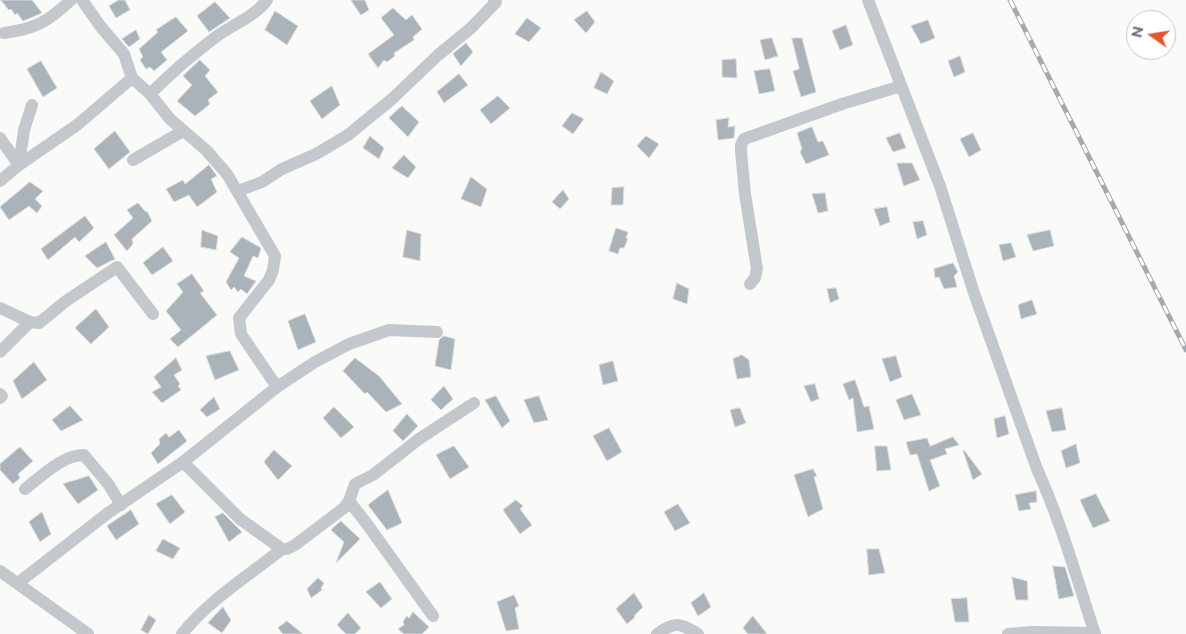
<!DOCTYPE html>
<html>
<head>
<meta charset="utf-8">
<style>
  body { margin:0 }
  #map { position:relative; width:1186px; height:634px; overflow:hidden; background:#fafaf8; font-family:Montserrat,sans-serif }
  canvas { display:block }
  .north { position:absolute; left:1126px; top:10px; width:50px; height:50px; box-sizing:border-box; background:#fff; border:1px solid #c1c8cd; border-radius:50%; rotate:283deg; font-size:14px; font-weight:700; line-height:20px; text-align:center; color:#657683 }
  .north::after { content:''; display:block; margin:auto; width:18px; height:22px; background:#e4572e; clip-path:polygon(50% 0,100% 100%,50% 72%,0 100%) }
</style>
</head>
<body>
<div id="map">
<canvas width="1186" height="634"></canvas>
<div class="north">N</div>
</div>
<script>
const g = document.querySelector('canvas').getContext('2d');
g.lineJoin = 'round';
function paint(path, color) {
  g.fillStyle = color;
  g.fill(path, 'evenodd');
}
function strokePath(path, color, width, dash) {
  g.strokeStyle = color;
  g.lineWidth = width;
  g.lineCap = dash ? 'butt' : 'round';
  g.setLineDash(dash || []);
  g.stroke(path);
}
const building = new Path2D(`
  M1 0H32L42 13 23 21 17 13 15 15 11 9 9 10Z
  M119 0H125L130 10 116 18 109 6Z
  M351 0H365L369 10 361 15Z
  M215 2 230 18 209 32 197 16Z
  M393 8 406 20 412 15 422 29 413 37 414 40 394 53 395 56 387 62 384 60 378 68 368 54 394 35 381 18Z
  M275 11 298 26 287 45 265 30Z
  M587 11 595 22 586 33 574 20Z
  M176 17 188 31 161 52 167 60 154 71 150 67 146 69 140 60 143 57 139 49 158 32 156 30Z
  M527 18 541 28 529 42 515 34Z
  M928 20 935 38 921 44 911 26Z
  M846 25 853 45 840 50 832 31Z
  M136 30 140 39 129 47 122 39Z
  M772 38 778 56 765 60 760 40Z
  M792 38H802L816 92 801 97 793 71 799 69Z
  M466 43 473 52 461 66 453 54Z
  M960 56 965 72 954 77 948 61Z
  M736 59 737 78 722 77V60Z
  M200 60 210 70 205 76 218 92 208 100 210 104 195 116 177 101 192 85 183 76Z
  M41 61 57 88 43 97 27 69Z
  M770 69 775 91 759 94 754 71Z
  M601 72 614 81 607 94 594 88Z
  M459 74 468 85 444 103 437 92Z
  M332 86 340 105 322 119 310 101Z
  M498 96 510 108 491 124 480 110Z
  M402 106 419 122 408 137 389 118Z
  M572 113 584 119 573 134 562 126Z
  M729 118 728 127 735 126 734 138 718 140 716 120Z
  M812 127 818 142 823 141 829 155 806 164 800 152 802 149 797 133Z
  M115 131 130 152 109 169 94 149Z
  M900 133 906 148 893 152 886 138Z
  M973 133 981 150 969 157 960 139Z
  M370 136 384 148 379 159 363 148Z
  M646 136 659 144 649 158 637 146Z
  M404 155 416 167 408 178 392 168Z
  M897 163H912L920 180 904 186Z
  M209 165 217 176 211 179 217 192 197 207 189 195 174 202 166 189 183 180 185 184Z
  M471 177 487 189 481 207 461 199Z
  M30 182 43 191 35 199 42 206 37 213 29 206 9 220 0 207Z
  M624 187 623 205H611L612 188Z
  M563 190 569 199 560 209 552 202Z
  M825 193 828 211 818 213 812 194Z
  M138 203 146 212 147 211 152 221 132 239 133 244 127 251 114 235 133 218 127 210Z
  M887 207 890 222 880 226 874 209Z
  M85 216 94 228 79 242 75 237 48 260 41 249Z
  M923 221 927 235 917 239 913 222Z
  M616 228 628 232 626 238 628 239 624 248H620L618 254 609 251Z
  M202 230 218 236 216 250 201 247Z
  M407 230 421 234 420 261 403 257Z
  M1050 230 1054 246 1033 251 1027 235Z
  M242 237 261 248 258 258 253 256 244 276 256 281 247 294 241 289 238 292 234 287 231 290 226 282 239 258 230 252Z
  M106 242 115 259 97 268 85 256Z
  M1011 243 1016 257 1003 261 999 245Z
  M163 247 173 261 152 275 143 263Z
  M953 263 958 272 954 276 957 287 944 289 939 277 935 278 934 269Z
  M192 274 204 291 200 293 217 315 178 347 170 339 181 330 166 311 183 292 177 284Z
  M677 283 689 289 687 304 673 299Z
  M836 288 839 299 830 303 827 289Z
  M1032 300 1037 314 1021 319 1018 305Z
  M96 309 109 327 91 344 75 328Z
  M305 314 316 342 298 350 288 321Z
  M444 336 455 339 451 370 435 366 439 340Z
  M230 351 239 370 215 380 206 356Z
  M742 355 749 360 751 377 737 379 733 359Z
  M896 356 902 377 890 382 882 359Z
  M176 358 182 370 174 375 180 384 178 386 181 390 162 403 152 392 161 387 154 377Z
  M355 358 379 376 402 404 386 412 367 392 365 394 343 371Z
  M613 361 618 381 603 385 599 365Z
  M34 362 47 380 22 399 13 381Z
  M855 380 864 407 869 406 874 429 857 432 853 398 849 400 843 384Z
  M815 384 819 399 811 402 804 386Z
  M444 386 453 399 441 410 431 400Z
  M912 394 921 415 904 420 896 400Z
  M496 396 510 421 502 428 485 400Z
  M539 396 548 420 534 423 524 400Z
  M214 397 220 409 207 417 200 410Z
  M70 406 83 420 61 431 52 420Z
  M334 407 354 427 341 438 323 418Z
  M740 408 746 423 735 427 730 410Z
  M1062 408 1066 430 1052 432 1046 411Z
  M407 414 418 426 403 441 393 431Z
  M1005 416 1009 434 997 438 994 419Z
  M609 428 622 452 607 461 593 436Z
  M179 430 187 441 158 464 151 453 160 444 159 439 166 433 169 437Z
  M953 437 959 445 945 449 947 454 930 460 940 486 929 491 917 454 910 455 906 442 927 438 930 446Z
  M1076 444 1080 463 1066 468 1061 451Z
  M454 446 469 467 450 479 436 455Z
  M875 446H887L891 470 877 471Z
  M20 447 33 461 18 474 20 478 13 484 0 470V464Z
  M274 450 292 466 278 480 264 462Z
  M964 450 982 474 973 480 963 451Z
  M813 469 817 476 814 477 823 509 808 517 794 475Z
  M89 476 98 490 78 504 63 484Z
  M388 490 402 523 387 530 368 505Z
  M1036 491 1037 502 1029 503 1031 509 1019 511 1015 495Z
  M1096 494 1110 521 1093 528 1080 500Z
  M172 495 185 512 170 524 156 504Z
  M516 500 523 506 520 509 532 525 520 534 503 510Z
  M678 504 690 523 675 531 664 512Z
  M131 510 139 524 116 540 107 526Z
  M42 512 51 534 40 542 29 522Z
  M223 513 242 532 229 542 215 517Z
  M341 521 360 539 336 563 344 542 331 530Z
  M163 539 180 548 173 559 156 551Z
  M867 549H879L885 573 869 575Z
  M1053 566 1065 567 1074 596 1059 599Z
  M1012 577 1027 581 1028 600H1016Z
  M318 578 324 583 321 588 322 590 311 598 307 589Z
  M380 582 392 599 381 608 366 592Z
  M634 593 643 607 635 615 634 618 627 624 616 609Z
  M704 593 711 607 698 616 691 603Z
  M514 595 519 606 515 608 519 629 506 631 497 602Z
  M967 598 969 622H955L951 599Z
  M223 607 231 620 222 633 208 623Z
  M413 612 429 627 422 634H404L398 629 404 625 403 621 407 616 409 618Z
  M348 613 361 628 355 634H346L337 625Z
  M149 615 156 620 148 634 141 630Z
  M753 616 767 634H748L743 628Z
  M287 621 303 634H283L278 628Z`);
paint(building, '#aab3b9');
strokePath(building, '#dcdcda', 1);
strokePath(new Path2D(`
  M82 0 101 27 124 54 132 78 150 94 170 119 206 150 227 174 275 256 273 270 269 280 239 318 241 334 277 387
  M868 0 940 186 974 293 1037 469C1061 522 1077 579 1095 634
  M4 33C35 29 49 21 71 0
  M150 94C171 73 193 54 217 36 234 24 254 17 267 0
  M0 138 19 165
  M133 160 183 131
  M19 165 24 130 32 105
  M0 181 19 165 77 125 132 78
  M238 191 262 182 282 169 316 154 348 135 392 99 437 56 471 28 496 2 494 0
  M750 284 755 278 757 269 745 194 741 151V145L744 139 842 104 901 86
  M0 308 30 322 39 323 66 301 117 267 153 314
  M0 352 30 322
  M0 394 2 396 0 398
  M183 462 240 519 282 549
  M25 489C42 476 62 455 84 455L109 485 121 505
  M349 501 355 484 373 475 419 439 474 403
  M0 571 88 634
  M18 583 108 513 183 462 277 387 315 362 349 344 389 330 437 332
  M182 634C209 600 248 576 282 549H287L295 545 344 508 349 501 367 524 433 616
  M657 634C675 621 680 623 698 634
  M1008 634 1032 632 1095 633`), '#c3c8cc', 12);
const rail = new Path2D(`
  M1010 0 1186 350`);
strokePath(rail, '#a2aab0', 5);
strokePath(rail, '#fff', 3, [9]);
</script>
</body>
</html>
